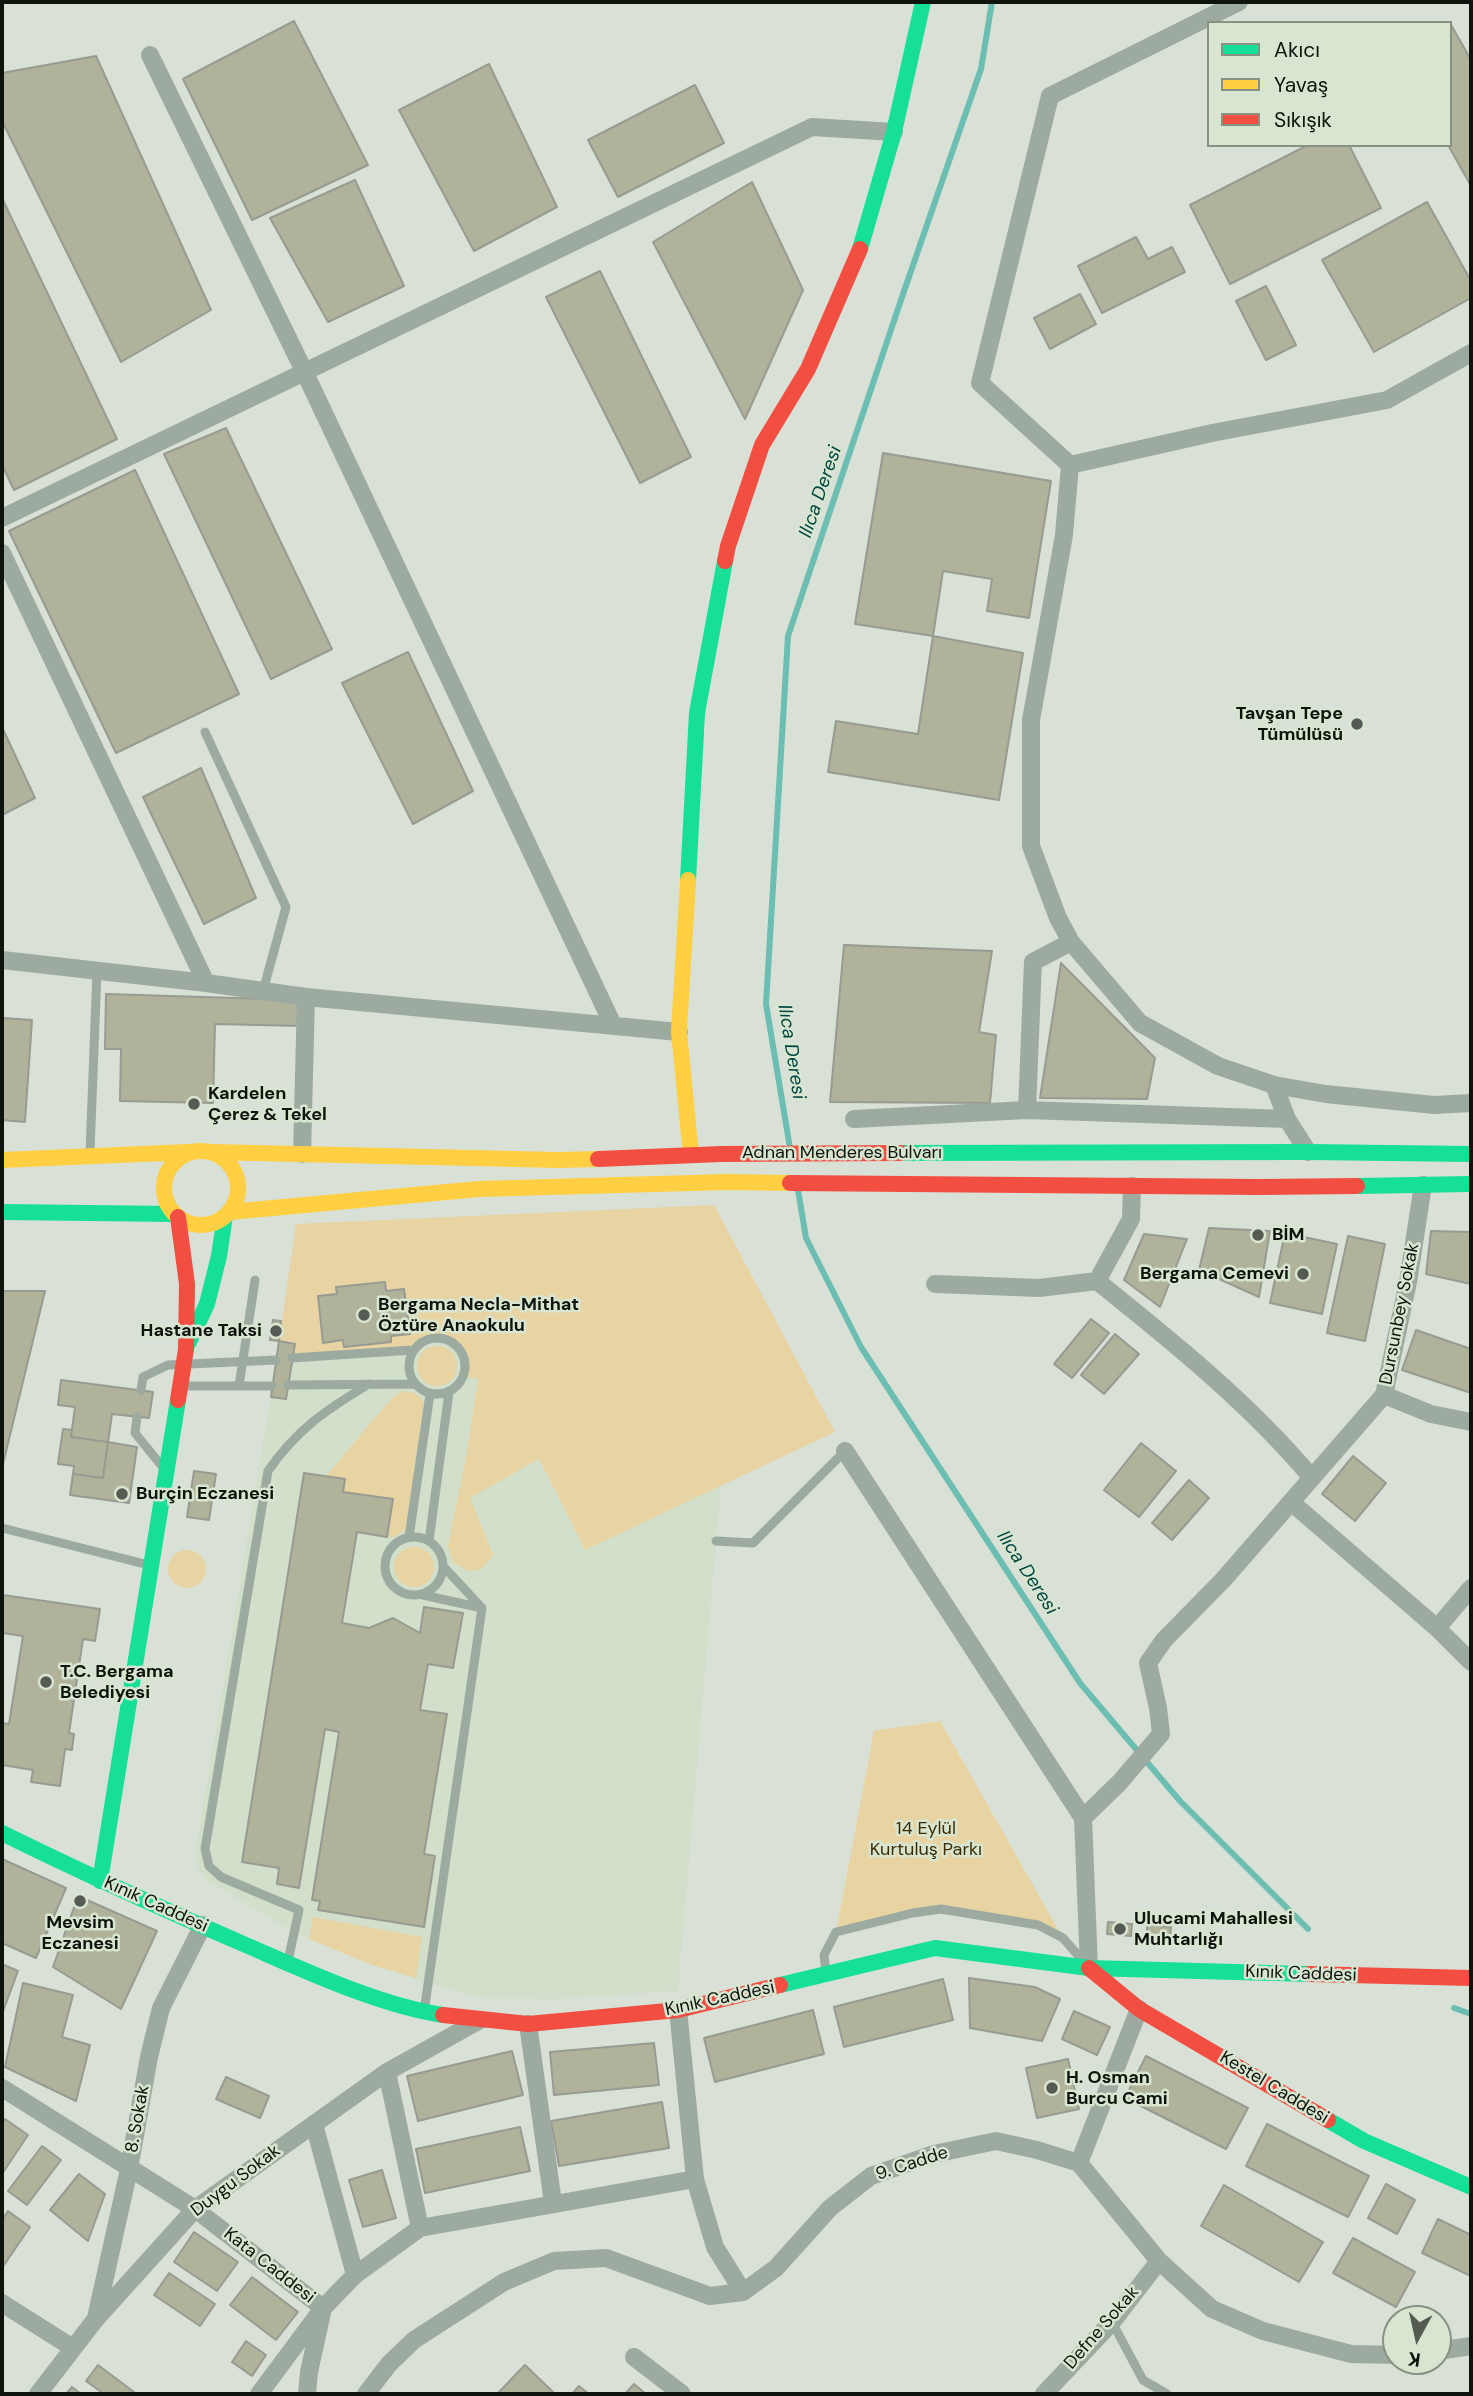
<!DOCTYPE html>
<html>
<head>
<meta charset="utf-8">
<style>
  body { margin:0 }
  #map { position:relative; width:1473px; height:2396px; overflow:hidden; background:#d9e1d6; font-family:"DM Sans",sans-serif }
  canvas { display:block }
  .frame { position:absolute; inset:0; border:4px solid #0e130c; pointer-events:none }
  .legend { position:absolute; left:1207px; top:21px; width:245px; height:126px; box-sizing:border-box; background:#d8e6d1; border:2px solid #879282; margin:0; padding:9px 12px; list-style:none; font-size:21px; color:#0e130c }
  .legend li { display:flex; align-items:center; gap:14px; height:35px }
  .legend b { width:35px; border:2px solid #879282 }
  .north { position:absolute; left:1382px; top:2305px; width:70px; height:70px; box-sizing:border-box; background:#d8e6d1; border:2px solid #879282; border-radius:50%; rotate:188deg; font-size:19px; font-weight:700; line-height:28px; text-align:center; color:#0e130c }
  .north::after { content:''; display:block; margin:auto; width:24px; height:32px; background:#555b53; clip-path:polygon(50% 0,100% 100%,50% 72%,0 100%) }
</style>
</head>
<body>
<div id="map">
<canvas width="1473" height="2396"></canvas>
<div class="frame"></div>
<ul class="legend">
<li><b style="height:9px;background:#16e098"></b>Akıcı</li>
<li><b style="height:9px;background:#ffcf43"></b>Yavaş</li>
<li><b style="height:9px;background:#f24e42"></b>Sıkışık</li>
</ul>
<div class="north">K</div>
</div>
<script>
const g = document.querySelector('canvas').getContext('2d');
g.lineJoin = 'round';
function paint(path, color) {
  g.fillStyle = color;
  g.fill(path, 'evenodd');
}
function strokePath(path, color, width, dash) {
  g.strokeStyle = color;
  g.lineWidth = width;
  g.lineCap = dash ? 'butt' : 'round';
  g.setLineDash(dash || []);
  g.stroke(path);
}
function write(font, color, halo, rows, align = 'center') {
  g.font = font + ' "DM Sans",sans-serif';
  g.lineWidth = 5;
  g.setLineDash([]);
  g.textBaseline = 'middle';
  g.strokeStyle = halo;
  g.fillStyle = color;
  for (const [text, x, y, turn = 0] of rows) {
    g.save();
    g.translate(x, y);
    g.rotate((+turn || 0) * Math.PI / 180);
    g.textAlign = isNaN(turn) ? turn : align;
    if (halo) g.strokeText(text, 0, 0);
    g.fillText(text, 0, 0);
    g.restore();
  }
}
paint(new Path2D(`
  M714 1205 835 1432 721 1485 678 1991 558 1999 478 1998 372 1965 294 1932 207 1881 197 1867 195 1854 269 1406 296 1224Z`), '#d2dfcb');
paint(new Path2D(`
  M714 1205 835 1432 585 1550 539 1459 470 1498 493 1555 482 1569 468 1571 453 1562 448 1546 467 1452 478 1379 464 1376C469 1342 437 1325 413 1350L292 1358 279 1341 296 1224Z
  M417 1366a20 20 0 1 1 40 0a20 20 0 1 1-40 0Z
  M403 1391 415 1393 424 1401 406 1529 394 1537H387L393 1499 343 1492 326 1476 392 1398Z
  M394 1567a20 20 0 1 1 40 0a20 20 0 1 1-40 0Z
  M168 1569a19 19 0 1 1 38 0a19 19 0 1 1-38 0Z
  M940 1721 1063 1938 1038 1925 941 1909 836 1932 874 1731Z
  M313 1917 422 1937 416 1978 372 1965 309 1939Z`), '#e8d4a2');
strokePath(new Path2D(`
  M790 1148 766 1004 788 636 902 297 981 69 992 2
  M798 1190 806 1238 861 1347 1080 1683 1180 1801 1308 1929
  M1454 2008 1471 2014`), '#6cbdb2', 6);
const building = new Path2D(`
  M294 21 368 165 252 220 183 79Z
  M1450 23 1471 60V186L1448 145H1450Z
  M96 56 211 310 121 362 2 121V73Z
  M489 64 557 207 474 251 399 110Z
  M695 85 724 143 618 197 588 140Z
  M1308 145H1349L1381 208 1230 284 1190 205Z
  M355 180 404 286 328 322 270 218Z
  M752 182 803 290 745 419 653 242Z
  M2 198 117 439 14 490 2 465Z
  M1427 202 1471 281V298L1374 352 1322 260Z
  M1136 237 1148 259 1172 247 1185 272 1102 313 1078 266Z
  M600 271 691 457 640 483 546 297Z
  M1266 286 1296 345 1266 360 1236 301Z
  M1080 294 1096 324 1050 349 1034 318Z
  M226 428 332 649 271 679 164 454Z
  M883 453 1051 481 1029 618 987 611 992 579 943 571 933 636 855 624Z
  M135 470 239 694 116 753 9 531Z
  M933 636 1023 653 999 800 828 772 836 721 918 734Z
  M408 652 473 791 413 824 342 683Z
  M2 727 35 798 2 815Z
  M201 768 256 898 204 924 143 797Z
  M844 945 992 951 979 1032 996 1035 990 1103 830 1102Z
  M1061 963 1155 1058 1147 1099 1040 1098Z
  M106 994 301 1000V1026L215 1024 213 1103 120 1101 121 1049H105Z
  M2 1018 32 1020 25 1122 2 1120Z
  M1209 1228 1270 1231 1259 1297 1199 1270Z
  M1431 1231 1471 1232V1284L1426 1274Z
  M1285 1233 1337 1244 1322 1314 1270 1303Z
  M1144 1234 1187 1239 1160 1307 1124 1280Z
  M1348 1236 1385 1244 1365 1341 1327 1333Z
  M385 1282 386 1291 404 1289 410 1334 391 1336V1342L344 1347 343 1340 323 1343 318 1296 337 1294 336 1287Z
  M2 1291H45L2 1468Z
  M1091 1319 1109 1333 1072 1378 1054 1364Z
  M273 1320 281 1321 279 1341 270 1340Z
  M1416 1330 1471 1349V1393L1402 1370Z
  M1115 1334 1139 1354 1104 1394 1081 1375Z
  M279 1341 295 1344 286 1399 271 1397Z
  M61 1380 153 1392 149 1418 112 1414 108 1442 71 1437 75 1407 58 1405Z
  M63 1429 72 1430 71 1437 108 1442 103 1478 73 1474 74 1466 58 1464Z
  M108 1442 137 1447 129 1503 70 1495 73 1474 103 1478Z
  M1141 1443 1176 1471 1139 1517 1104 1490Z
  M1353 1456 1386 1483 1355 1521 1322 1494Z
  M194 1471 216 1474 209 1520 187 1517Z
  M304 1473 345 1479 343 1492 393 1499 387 1537 357 1532 342 1623 369 1628 393 1618 420 1633 424 1607 463 1613 453 1668 428 1664 420 1710 447 1714 424 1854 435 1856 424 1927 318 1910 320 1901 312 1900 339 1732 325 1729 299 1888 277 1884 279 1868 242 1862Z
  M1189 1480 1209 1498 1172 1540 1152 1523Z
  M3 1595 100 1609 95 1641 83 1639 69 1733 74 1734 72 1750 65 1749 60 1786 31 1782 33 1770 2 1765V1723L9 1724 23 1636 2 1633Z
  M2 1859 66 1888 36 1958 2 1943Z
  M78 1896 157 1931 121 2009 53 1967Z
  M1108 1922 1132 1924 1131 1936 1107 1934Z
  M1147 1925 1171 1927 1170 1939 1147 1937Z
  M2 1964 18 1971 2 2014Z
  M969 1978 1035 1987 1060 1999 1042 2041 970 2028Z
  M943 1979 953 2020 844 2047 834 2007Z
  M23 1983 73 1995 62 2037 90 2045 76 2101 5 2067Z
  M813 2010 824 2054 715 2082 704 2038Z
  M1074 2011 1110 2027 1097 2055 1062 2039Z
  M654 2043 659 2085 554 2095 550 2052Z
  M512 2051 523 2095 418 2121 407 2076Z
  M1146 2056 1248 2108 1226 2149 1125 2098Z
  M1068 2059 1079 2109 1037 2118 1026 2068Z
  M226 2077 269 2096 260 2118 216 2099Z
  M662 2102 669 2148 559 2166 551 2121Z
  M5 2119 28 2135 2 2174V2124Z
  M1267 2124 1369 2176 1348 2217 1246 2166Z
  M520 2127 530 2171 425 2193 416 2149Z
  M42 2146 61 2160 27 2205 8 2191Z
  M382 2170 396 2218 363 2227 349 2180Z
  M79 2174 105 2194 88 2241 50 2210Z
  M1386 2184 1415 2200 1397 2234 1368 2218Z
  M1224 2185 1323 2242 1299 2282 1201 2226Z
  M8 2211 30 2227 2 2268V2220Z
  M1438 2219 1471 2235V2276L1422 2253Z
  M194 2232 238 2262 217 2291 174 2262Z
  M1353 2238 1415 2272 1396 2307 1333 2273Z
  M169 2273 215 2304 200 2326 154 2295Z
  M252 2277 298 2312 276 2340 230 2305Z
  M246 2341 266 2355 252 2376 232 2362Z
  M98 2365 134 2392 133 2394H104L86 2381Z
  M525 2365 554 2393 497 2394Z
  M634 2384 646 2394H625Z
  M579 2386 589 2394H572Z
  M72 2387 81 2394H66Z`);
paint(building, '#b0b39a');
strokePath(building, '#979b92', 2);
strokePath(new Path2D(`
  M205 732 286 907 263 991
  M90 1151 97 972
  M409 1366a28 28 0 1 1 56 0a28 28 0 1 1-56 0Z
  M292 1358 413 1350
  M288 1385 414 1384
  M182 1386H272
  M239 1386 255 1280
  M141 1390 143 1377 168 1365 276 1360
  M137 1417 135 1433 161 1465
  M2 1528 149 1565
  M409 1537 430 1394
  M385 1566a29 29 0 1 1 58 0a29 29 0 1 1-58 0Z
  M429 1541 449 1392
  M716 1541 753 1543 845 1451
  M423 1595 482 1608 443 1566
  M288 1961 299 1910 221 1877 209 1866 205 1849 268 1471C297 1429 326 1410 369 1384
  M826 1972 824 1955 836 1932 913 1913 941 1909 1038 1925 1063 1938 1083 1961
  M424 2012 482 1608
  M1112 2322 1143 2380 1167 2394`), '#9daaa0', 9);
strokePath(new Path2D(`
  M150 55 305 373 613 1025
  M1471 353 1387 400 1212 433 1070 465 1064 535 1031 720V846L1058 918 1071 942 1140 1023 1218 1066 1274 1085 1326 1094 1434 1105 1471 1103
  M1070 465 980 383 1050 96 1239 2
  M2 518 812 127 894 132
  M2 553 206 983 306 997
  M2 960 206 983
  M1274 1085 1287 1119 1308 1152
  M1027 1110 1033 962 1071 942
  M854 1119 1027 1110 1287 1119
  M302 1154 306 997 679 1032
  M1423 1185 1408 1282 1384 1395 1431 1414 1471 1422
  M1097 1281 1131 1219 1132 1186
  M935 1284 1039 1288 1097 1281C1173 1342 1249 1403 1312 1478
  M845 1451 1083 1818 1089 1968
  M1291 1502 1437 1628 1471 1662
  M1437 1628 1471 1588
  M1083 1818 1119 1783 1161 1734 1158 1708 1148 1663 1164 1640 1223 1580 1384 1395
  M528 2024 553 2203
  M387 2072 420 2228
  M2 2088 195 2209 323 2308 309 2372 307 2394
  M314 2124 355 2275
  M1079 2163 1139 2009
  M695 2179 715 2247 743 2292
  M2 2303 73 2348
  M96 2318 129 2169 149 2057 161 2008 203 1925
  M1438 2351 1471 2346
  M634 2357 682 2394
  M38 2394 95 2320 195 2209 387 2072 480 2020
  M259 2394 323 2308 355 2275 420 2228 695 2179 678 2010
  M366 2394 389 2364 414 2340 504 2282 554 2261 606 2258 710 2296 743 2292 776 2268 830 2208 871 2176 934 2154 996 2141 1037 2150 1079 2163 1159 2261 1212 2309 1263 2331 1351 2354 1396 2355
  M1044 2394 1112 2322 1159 2261`), '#9daaa0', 18);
strokePath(new Path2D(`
  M860 249 894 132 923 2
  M688 880 697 713 725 561
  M901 1153 1308 1152 1471 1154
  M1357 1186 1471 1184
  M2 1212 174 1214
  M189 1342 207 1304 219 1256 225 1216
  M2 1833C83 1873 165 1910 248 1946 306 1971 381 2006 443 2015
  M100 1881 178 1400
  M780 1985 935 1948 1089 1968 1309 1974
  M1328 2120 1364 2141 1471 2187`), '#16e098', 16);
strokePath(new Path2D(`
  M688 880 679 1032 691 1155
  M164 1188a37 37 0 1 1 74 0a37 37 0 1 1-74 0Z
  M212 1152 559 1160 598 1159
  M2 1160 188 1152
  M229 1212 479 1189 727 1182 790 1183`), '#ffcf43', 16);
strokePath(new Path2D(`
  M725 561 728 546 762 445 808 369 860 249
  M598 1159 721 1154 901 1153
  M790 1183 1259 1187 1357 1186
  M178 1400 186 1349 187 1284 178 1217
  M1089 1968 1139 2009 1328 2120
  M1309 1974 1471 1978
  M443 2015 528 2024 678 2010 780 1985`), '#f24e42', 16);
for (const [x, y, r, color] of [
  [1357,724,7,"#555b53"],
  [194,1104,7,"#555b53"],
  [1258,1235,7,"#555b53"],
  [1303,1274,7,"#555b53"],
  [364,1315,7,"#555b53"],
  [276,1331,7,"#555b53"],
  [122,1494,7,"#555b53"],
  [46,1682,7,"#555b53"],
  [80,1901,7,"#555b53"],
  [1120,1929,7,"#555b53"],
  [1052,2088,7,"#555b53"]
]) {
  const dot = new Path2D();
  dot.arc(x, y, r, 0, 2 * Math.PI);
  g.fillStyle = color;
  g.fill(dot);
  strokePath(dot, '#d8e6d1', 2.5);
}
write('bold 18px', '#0e130c', '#d8e6d1', [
  ["Tavşan Tepe",1343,714,"right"],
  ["Tümülüsü",1343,735,"right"],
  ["Kardelen",208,1094],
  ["Çerez & Tekel",208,1115],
  ["BİM",1272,1235],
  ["Bergama Cemevi",1289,1274,"right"],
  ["Bergama Necla-Mithat",378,1305],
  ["Öztüre Anaokulu",378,1326],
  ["Hastane Taksi",262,1331,"right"],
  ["Burçin Eczanesi",136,1494],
  ["T.C. Bergama",60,1672],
  ["Belediyesi",60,1693],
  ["Ulucami Mahallesi",1134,1919],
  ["Muhtarlığı",1134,1940],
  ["Mevsim",80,1923,"center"],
  ["Eczanesi",80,1944,"center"],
  ["H. Osman",1066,2078],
  ["Burcu Cami",1066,2099]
], 'left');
write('18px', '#0e130c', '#d8e6d1', [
  ["Adnan Menderes Bulvarı",842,1153],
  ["Dursunbey Sokak",1400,1314,-79],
  ["Kınık Caddesi",156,1905,24],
  ["Kınık Caddesi",1301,1974,2],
  ["Kınık Caddesi",720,1999,-12],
  ["Kestel Caddesi",1274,2088,31],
  ["8. Sokak",138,2119,-80],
  ["9. Cadde",912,2164,-18],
  ["Duygu Sokak",236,2181,-37],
  ["Kata Caddesi",269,2266,38],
  ["Defne Sokak",1102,2328,-49]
]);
write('18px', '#3e2b00', '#d8e6d1', [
  ["14 Eylül",926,1829],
  ["Kurtuluş Parkı",926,1850]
]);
write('italic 19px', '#024842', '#d8e6d1', [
  ["Ilıca Deresi",821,492,-71],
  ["Ilıca Deresi",791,1052,81],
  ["Ilıca Deresi",1027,1573,57]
]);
</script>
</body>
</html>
